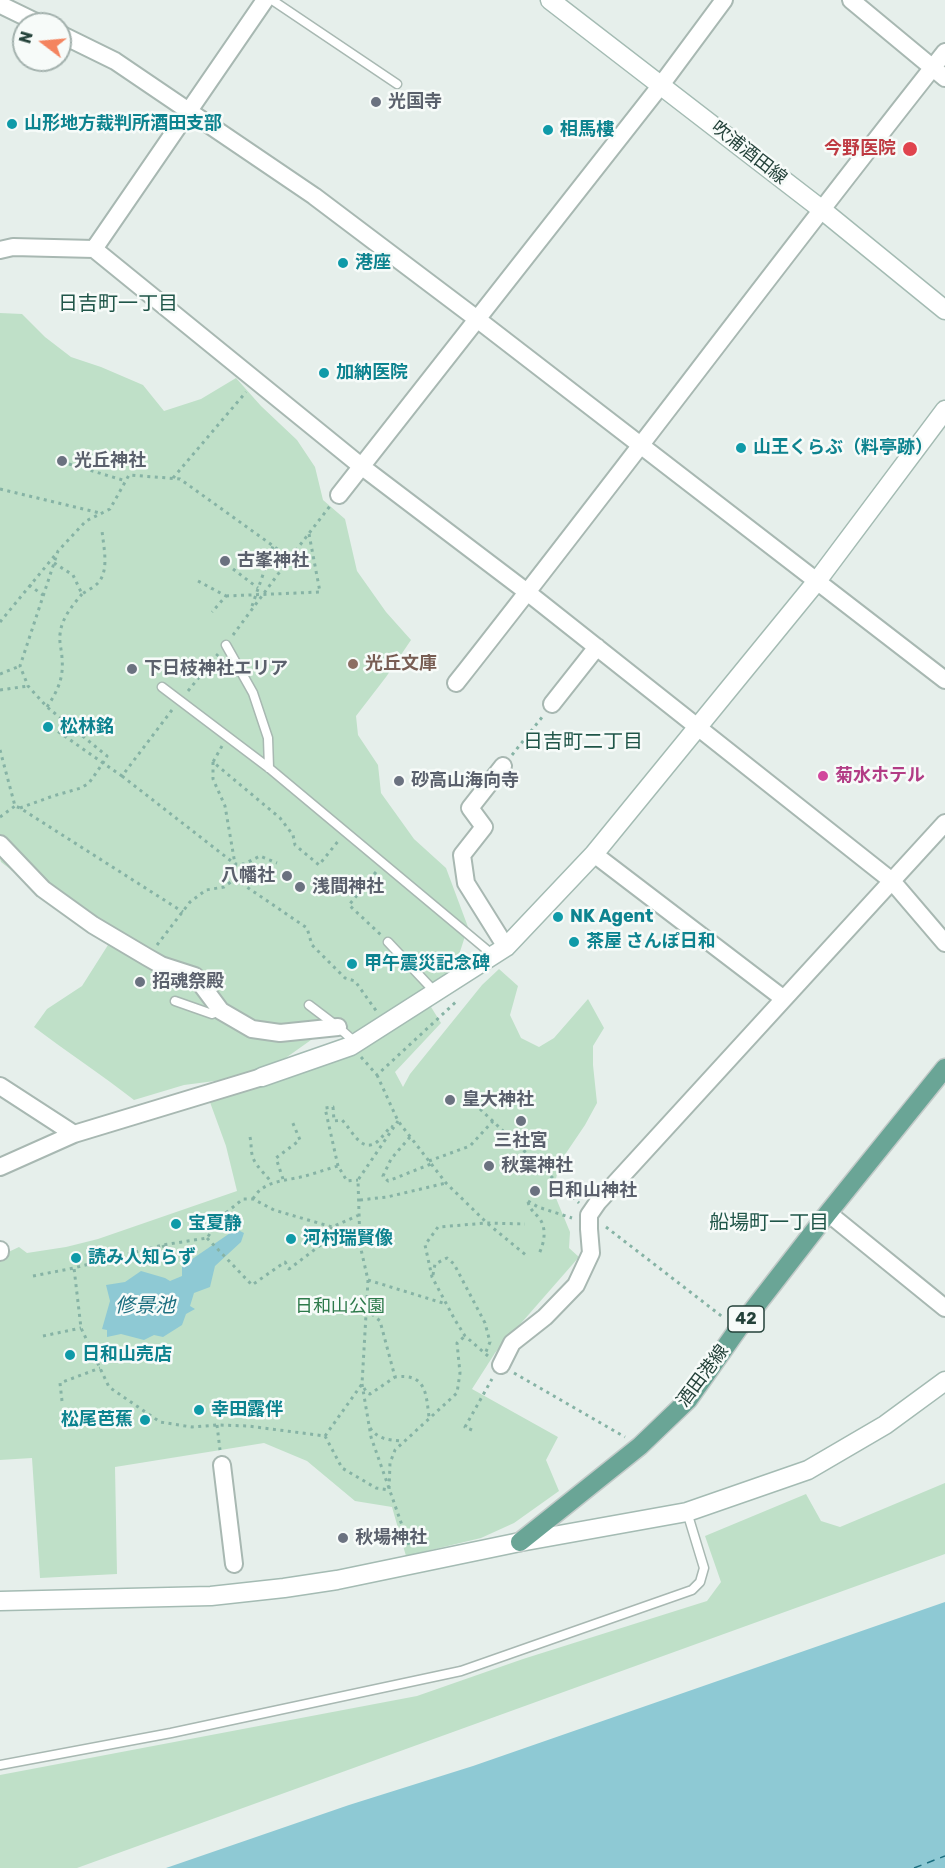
<!DOCTYPE html>
<html>
<head>
<meta charset="utf-8">
<style>
  body { margin:0 }
  #map { position:relative; width:945px; height:1868px; overflow:hidden; background:#e6efeb; font-family:Rubik,sans-serif }
  canvas { display:block }
  .north { position:absolute; left:12px; top:12px; width:60px; height:60px; box-sizing:border-box; background:#f7fbf9; border:2px solid #a3b1ad; border-radius:50%; rotate:286deg; font-size:16px; font-weight:700; line-height:24px; text-align:center; color:#24423a }
  .north::after { content:''; display:block; margin:auto; width:21px; height:27px; background:#f4845f; clip-path:polygon(50% 0,100% 100%,50% 72%,0 100%) }
</style>
</head>
<body>
<div id="map">
<canvas width="945" height="1868"></canvas>
<div class="north">N</div>
</div>
<script>
const g = document.querySelector('canvas').getContext('2d');
g.lineJoin = 'round';
function paint(path, color) {
  g.fillStyle = color;
  g.fill(path, 'evenodd');
}
function strokePath(path, color, width, dash) {
  g.strokeStyle = color;
  g.lineWidth = width;
  g.lineCap = dash ? 'butt' : 'round';
  g.setLineDash(dash || []);
  g.stroke(path);
}
function write(font, color, halo, rows, align = 'center') {
  g.font = font + ' Rubik,"Noto Sans JP",sans-serif';
  g.lineWidth = 5;
  g.setLineDash([]);
  g.textBaseline = 'middle';
  g.strokeStyle = halo;
  g.fillStyle = color;
  for (const [text, x, y, turn = 0] of rows) {
    g.save();
    g.translate(x, y);
    g.rotate((+turn || 0) * Math.PI / 180);
    g.textAlign = isNaN(turn) ? turn : align;
    if (halo) g.strokeText(text, 0, 0);
    g.fillText(text, 0, 0);
    g.restore();
  }
}
paint(new Path2D(`
  M0 313 22 314 45 337 71 357 101 367 143 385 164 411 201 399 236 378 261 406 297 440 315 467 323 500 345 519 357 571 386 612 411 640 386 677 356 716 358 735 378 765 381 793 414 839 446 868 468 927 456 964 436 985 358 1032 318 1035 280 1062 238 1078 184 1085 134 1100C102 1075 67 1052 34 1027L47 1009 82 986 108 945 1 862 0 859Z
  M499 969 518 986 510 1015 521 1038 539 1047 554 1038 588 999 604 1028 593 1046V1065L597 1103 585 1125 560 1162 553 1191 570 1232 569 1248 579 1257 495 1353 472 1389 558 1437 546 1460 559 1491 514 1523 481 1538 406 1556 392 1507 355 1501 307 1461 264 1443 115 1467 117 1574 40 1578 32 1458 0 1460V1256L19 1247 27 1253 66 1247 98 1239 237 1191 226 1146 207 1094 336 1054 431 1007 441 1023 395 1072 403 1087 410 1074 482 985Z
  M945 1483V1554L77 1868H0V1775L417 1696 523 1659 707 1601 721 1582 705 1536 806 1494 821 1521 840 1527Z`), '#bfe0c8');
paint(new Path2D(`
  M236 1229 244 1233 241 1242 215 1266 210 1287 194 1293 190 1306 195 1309 186 1314 182 1325 163 1337 154 1335 144 1340 121 1334 107 1337V1330L102 1329 110 1301 106 1285 125 1282 141 1271 165 1278 170 1281 182 1276V1266Z
  M945 1602V1868H166L349 1805 473 1766Z`), '#8ec9d4');
strokePath(new Path2D(`
  M914 1868 945 1856`), '#1c6f80', 1.5, [8, 6]);
const lane = new Path2D(`
  M272 0 397 84
  M226 645 253 693 268 738 269 768
  M162 687 269 768 493 955
  M388 942 435 992
  M175 1001 212 1014 221 1011
  M309 1005 338 1027 356 1043
  M0 1765 171 1733 461 1671 692 1590 700 1582 704 1568 687 1512`);
const street = new Path2D(`
  M851 0 945 78
  M3 6 40 24
  M60 34 115 61 314 196 477 319 945 680
  M94 249 265 0
  M0 250 13 247 94 249 361 466 527 592 892 881 945 943
  M339 495 661 85 724 0
  M456 683C621 474 780 260 945 52
  M552 704 597 647
  M503 766 470 808 484 827 462 855 466 883 506 947
  M0 844 43 889 93 925 147 957 161 965 195 976 221 1011 252 1029 280 1033 338 1027
  M594 854 784 999
  M0 1086 74 1134
  M0 1167 74 1134 262 1077
  M828 1213 945 1308
  M0 1250V1252
  M501 1365 512 1343 545 1317 576 1285 591 1253 589 1229V1215L598 1202 945 823
  M222 1465 234 1564`);
const secondary = new Path2D(`
  M550 0 821 209 945 310
  M262 1077 351 1046 506 947 594 854 817 581 945 410
  M0 1601 211 1596 284 1588 337 1580 520 1542 687 1512 808 1470 885 1425 945 1381`);
const primary = new Path2D(`
  M520 1542 640 1446 688 1400 738 1329 828 1213 945 1068`);
strokePath(lane, '#a8b8b2', 11);
strokePath(street, '#a8b8b2', 20);
strokePath(secondary, '#a4bbb3', 21);
strokePath(primary, '#c2cac8', 21);
strokePath(new Path2D(`
  M69 464 126 481
  M173 478 246 392
  M0 489 100 513
  M54 563 73 575 82 594C87 591 94 587 98 583 110 570 103 545 102 530
  M233 569 258 588
  M198 581 226 596 212 612
  M29 585 43 595
  M226 596 320 592 309 534
  M252 606 273 546
  M0 622 56 554
  M233 635 290 558 330 506
  M0 674 20 666
  M0 690 28 686
  M188 691 218 654
  M47 707C57 692 64 678 62 659 62 651 59 643 60 635 61 619 72 606 82 594
  M172 710 122 776 103 763 107 756 47 707 28 686 20 666 58 551 86 521 110 509 129 475 180 479 290 558
  M222 746 213 762 280 818 293 835 295 845 319 865 339 840
  M0 750 15 806 20 808 183 912
  M512 755 543 716
  M213 762V779L225 806 235 864V879
  M122 776 235 864H244L260 856 277 863
  M20 808 53 796 81 788 89 783 103 763 56 730
  M0 817 15 806
  M376 872 349 905 381 935
  M235 879 307 928 312 945 345 978 355 981 377 1012
  M157 945 190 902 206 890 224 887 235 879
  M361 1057 377 1075 458 1000
  M377 1075 398 1121 446 1183 487 1223 527 1256
  M480 1109 579 1203
  M250 1137C252 1145 250 1152 254 1160 257 1167 267 1176 272 1183
  M410 1137 391 1159 383 1176 388 1181 431 1164
  M429 1161 470 1146 493 1121
  M338 1166 325 1108 333 1107 334 1121 342 1120C352 1130 362 1155 378 1141 383 1136 387 1131 391 1126L393 1127
  M283 1179 276 1158 300 1140 292 1121
  M253 1199C263 1180 287 1181 305 1176 316 1173 327 1169 338 1166L347 1181 358 1180
  M360 1200 387 1197 446 1183
  M528 1201 538 1207 572 1218
  M528 1202C530 1210 535 1213 540 1219 547 1230 544 1243 539 1254
  M359 1215 332 1227 274 1210 253 1199H243L222 1216 207 1238 163 1245 74 1268 81 1328 109 1387 160 1422 192 1427 217 1425 248 1426 325 1436 362 1384 368 1280 360 1245 358 1180 398 1121
  M606 1227 724 1318
  M207 1238 252 1285 285 1262 289 1269 326 1241 332 1227
  M163 1245 167 1257
  M433 1275 435 1264 447 1258 454 1264 485 1323 490 1342 485 1354
  M33 1276 74 1268
  M368 1280 446 1304
  M366 1309 380 1321 395 1377C426 1373 426 1393 429 1417
  M43 1336 81 1328
  M488 1356 465 1336 455 1320 432 1277 425 1245 438 1227 487 1223 525 1224
  M514 1373 625 1437
  M362 1384 371 1437 410 1548
  M364 1388 367 1393 370 1394 395 1377
  M62 1401 60 1383 100 1368
  M217 1425 220 1450
  M370 1428C378 1439 388 1440 401 1441
  M472 1430 465 1427 492 1379
  M325 1436 342 1468 376 1488 389 1490 390 1463 395 1450 457 1393 460 1373 457 1343 465 1336
  M408 1541 424 1537`), '#86b3a5', 3, [3, 4.5]);
strokePath(lane, '#fff', 8);
strokePath(street, '#fff', 16);
strokePath(secondary, '#fff', 18);
strokePath(primary, '#6aa596', 18);
for (const [x, y, r, color] of [
  [376,102,6,"#6b7280"],
  [12,124,6,"#0f9aa8"],
  [548,130,6,"#0f9aa8"],
  [910,149,8,"#e0444e"],
  [343,263,6,"#0f9aa8"],
  [324,373,6,"#0f9aa8"],
  [741,448,6,"#0f9aa8"],
  [62,461,6,"#6b7280"],
  [225,561,6,"#6b7280"],
  [353,664,6,"#8d6e63"],
  [132,669,6,"#6b7280"],
  [48,727,6,"#0f9aa8"],
  [823,776,6,"#d1479c"],
  [399,781,6,"#6b7280"],
  [287,876,6,"#6b7280"],
  [300,887,6,"#6b7280"],
  [558,917,6,"#0f9aa8"],
  [574,942,6,"#0f9aa8"],
  [352,964,6,"#0f9aa8"],
  [140,982,6,"#6b7280"],
  [450,1100,6,"#6b7280"],
  [521,1121,6,"#6b7280"],
  [489,1166,6,"#6b7280"],
  [535,1191,6,"#6b7280"],
  [176,1224,6,"#0f9aa8"],
  [291,1239,6,"#0f9aa8"],
  [76,1258,6,"#0f9aa8"],
  [70,1355,6,"#0f9aa8"],
  [199,1410,6,"#0f9aa8"],
  [145,1420,6,"#0f9aa8"],
  [343,1538,6,"#6b7280"]
]) {
  const dot = new Path2D();
  dot.arc(x, y, r, 0, 2 * Math.PI);
  g.fillStyle = color;
  g.fill(dot);
  strokePath(dot, '#f7fbf9', 2);
}
for (const [x, y, w] of [
  [746,1319,36]
]) {
  const box = new Path2D();
  box.roundRect(x - w / 2, y - 13, w, 26, 4.5);
  g.fillStyle = '#f7fbf9';
  g.fill(box);
  strokePath(box, '#24423a', 1.5);
}
write('bold 16px', '#24423a', null, [
  ["42",746,1319]
]);
write('bold 18px', '#5b616d', '#f7fbf9', [
  ["光国寺",388,102],
  ["光丘神社",74,461],
  ["古峯神社",237,561],
  ["下日枝神社エリア",144,669],
  ["砂高山海向寺",411,781],
  ["八幡社",275,876,"right"],
  ["浅間神社",312,887],
  ["招魂祭殿",152,982],
  ["皇大神社",462,1100],
  ["三社宮",521,1141,"center"],
  ["秋葉神社",501,1166],
  ["日和山神社",547,1191],
  ["秋場神社",355,1538]
], 'left');
write('bold 18px', '#0d838f', '#f7fbf9', [
  ["山形地方裁判所酒田支部",24,124],
  ["相馬樓",560,130],
  ["港座",355,263],
  ["加納医院",336,373],
  ["山王くらぶ（料亭跡）",753,448],
  ["松林銘",60,727],
  ["NK Agent",570,917],
  ["茶屋 さんぽ日和",586,942],
  ["甲午震災記念碑",364,964],
  ["宝夏静",188,1224],
  ["河村瑞賢像",303,1239],
  ["読み人知らず",88,1258],
  ["日和山売店",82,1355],
  ["幸田露伴",211,1410],
  ["松尾芭蕉",133,1420,"right"]
], 'left');
write('bold 18px', '#be3a42', '#f7fbf9', [
  ["今野医院",896,149]
], 'right');
write('18px', '#24423a', '#f7fbf9', [
  ["吹浦酒田線",749,153,38],
  ["酒田港線",703,1376,-53]
]);
write('bold 18px', '#785e54', '#f7fbf9', [
  ["光丘文庫",365,664]
], 'left');
write('bold 18px', '#b23c85', '#f7fbf9', [
  ["菊水ホテル",835,776]
], 'left');
write('18px', '#2d7a4b', '#f7fbf9', [
  ["日和山公園",340,1307]
]);
write('20px', '#1f5548', '#f7fbf9', [
  ["日吉町一丁目",118,304],
  ["日吉町二丁目",583,742],
  ["船場町一丁目",769,1223]
]);
write('italic 20px', '#1c6f80', '#f7fbf9', [
  ["修景池",145,1306]
]);
</script>
</body>
</html>
